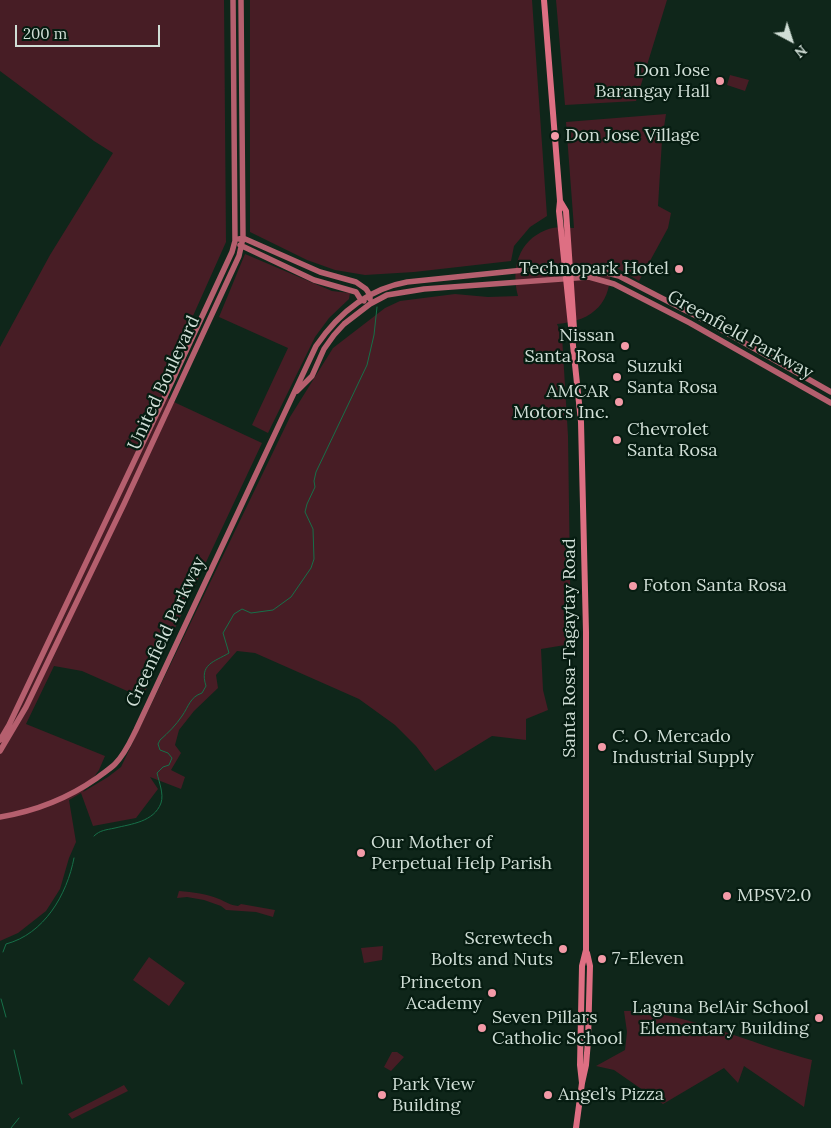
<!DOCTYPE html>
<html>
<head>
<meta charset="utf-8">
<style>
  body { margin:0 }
  #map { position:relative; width:831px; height:1128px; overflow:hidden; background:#0f261a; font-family:Lora,serif }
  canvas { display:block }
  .north { position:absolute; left:766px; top:15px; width:50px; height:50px; -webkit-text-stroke:4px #061c11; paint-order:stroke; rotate:140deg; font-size:14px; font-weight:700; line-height:20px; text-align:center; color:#d0ded6 }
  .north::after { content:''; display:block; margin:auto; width:18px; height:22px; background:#d0ded6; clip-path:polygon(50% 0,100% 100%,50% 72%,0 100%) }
  .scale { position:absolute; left:15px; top:25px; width:145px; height:22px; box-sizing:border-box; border:2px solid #d0ded6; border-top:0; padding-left:6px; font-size:15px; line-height:18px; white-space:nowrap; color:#d0ded6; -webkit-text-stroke:4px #061c11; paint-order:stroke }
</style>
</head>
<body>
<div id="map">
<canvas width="831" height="1128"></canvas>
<div class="north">N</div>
<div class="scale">200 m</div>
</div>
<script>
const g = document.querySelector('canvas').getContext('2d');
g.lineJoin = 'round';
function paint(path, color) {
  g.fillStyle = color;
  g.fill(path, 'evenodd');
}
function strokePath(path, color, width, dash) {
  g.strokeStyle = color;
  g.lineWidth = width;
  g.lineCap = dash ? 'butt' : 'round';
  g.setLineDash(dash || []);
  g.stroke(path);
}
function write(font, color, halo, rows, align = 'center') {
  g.font = font + ' Lora,serif';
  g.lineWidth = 4.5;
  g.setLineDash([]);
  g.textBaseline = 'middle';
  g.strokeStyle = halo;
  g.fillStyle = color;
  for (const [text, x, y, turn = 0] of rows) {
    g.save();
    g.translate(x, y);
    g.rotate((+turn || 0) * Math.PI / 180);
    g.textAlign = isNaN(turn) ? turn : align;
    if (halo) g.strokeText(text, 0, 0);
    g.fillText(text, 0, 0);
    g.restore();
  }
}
paint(new Path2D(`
  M0 0H224L226 242 159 392 176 403 262 443 145 692 139 690 134 694 82 671 54 666 26 724 105 756 99 770 83 792 108 777 121 767 290 417 333 348 385 308 400 301 455 294 488 297 518 296C511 269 518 241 546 230 555 226 564 228 574 228L566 122 666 114 662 140 658 206 671 213 668 228 639 281 610 264C613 302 594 321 557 324L562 336 568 436 571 644 541 649 543 690 548 710 526 719V740L492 736 435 771 416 746 395 725 359 699 255 653 237 651 216 675 218 688 194 711 179 730 175 745 181 753 171 770 185 777 181 789 150 777 158 789 136 818 93 826 81 793 69 800 76 842 69 858 60 889 46 911 18 933 0 941V347L50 255 113 153 94 141 0 71Z
  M250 0H532L547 216 530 227 514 246 511 261 414 272 365 275 335 270 307 260 250 232Z
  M556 0H667L636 101 565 105Z
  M730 75 749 80 745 91 727 85Z
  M245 254 332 291 350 293 349 299 329 318 315 337 268 433 252 425 288 348 219 317Z
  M179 891C193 892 207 894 219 899 226 902 230 905 238 906L241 904 275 910 273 917 256 912 226 910 221 906 204 900 187 897 177 898Z
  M383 946 382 960 364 963 361 948Z
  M149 957 185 983 169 1006 133 980Z
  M624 1011C634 1011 645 1011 655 1013 709 1023 759 1046 812 1060L804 1107 744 1066 738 1083 724 1068 663 1104 614 1070 596 1066 625 1050 627 1032Z
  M392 1052H397L404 1057 391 1071 384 1067Z
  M124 1085 128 1091 72 1119 68 1114Z`), '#471d25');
strokePath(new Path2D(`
  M94 836C100 830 106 830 115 828 131 824 154 822 161 803 164 794 159 782 157 773L163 767 169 765 172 758 168 753 160 750 158 744 160 740C168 733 176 725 182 716 189 706 190 697 202 693L206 686C199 664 214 662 229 653L223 633 234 614 242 609 251 613 273 610 291 597 311 568 314 559 313 529 305 512 307 504 315 487 314 481 316 472 367 365 374 335 377 307
  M3 952 6 944C44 934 67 895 74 858
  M1 999 6 1017
  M14 1050 22 1084
  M11 1128 19 1118`), '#177049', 1);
strokePath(new Path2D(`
  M239 239 243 238 320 272 356 282 366 289 370 295V299
  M240 245 314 280 356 292 361 300 364 301
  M297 391 312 376 324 349 334 335 344 324 370 304 387 295 424 289 589 277 614 284 690 323 831 403
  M0 740 9 725 167 392 232 252 235 241 233 0
  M0 751 26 707 124 504 239 256 243 238 241 0
  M0 817C36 811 67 799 97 778 103 773 110 769 115 764 125 754 130 742 136 730L316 346C338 314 368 289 407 282L553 267 570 266 587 268 619 276 704 320 831 392`), '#b55f6e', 5.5);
strokePath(new Path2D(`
  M544 0 560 201 559 211 581 422 586 632V950L582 966 580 1065 582 1083
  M560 201 566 211 574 329
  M576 1128 582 1083 586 1065 588 1041 590 966 587 953`), '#de6f83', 6);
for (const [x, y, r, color] of [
  [720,81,5,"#f39aa7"],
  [555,136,5,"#f39aa7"],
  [679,269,5,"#f39aa7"],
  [625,346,5,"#f39aa7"],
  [617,377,5,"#f39aa7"],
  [619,402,5,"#f39aa7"],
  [617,440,5,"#f39aa7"],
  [633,586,5,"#f39aa7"],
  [602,747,5,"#f39aa7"],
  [361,853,5,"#f39aa7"],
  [727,896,5,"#f39aa7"],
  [563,949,5,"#f39aa7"],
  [602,959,5,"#f39aa7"],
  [492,993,5,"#f39aa7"],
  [819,1018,5,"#f39aa7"],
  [482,1028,5,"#f39aa7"],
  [382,1095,5,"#f39aa7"],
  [548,1095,5,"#f39aa7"]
]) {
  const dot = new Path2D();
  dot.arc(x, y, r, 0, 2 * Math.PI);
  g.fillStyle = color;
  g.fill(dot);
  strokePath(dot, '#061c11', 2);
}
write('18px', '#d0ded6', '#061c11', [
  ["Don Jose",710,71,"right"],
  ["Barangay Hall",710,92,"right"],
  ["Don Jose Village",565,136],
  ["Technopark Hotel",669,269,"right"],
  ["Nissan",615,336,"right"],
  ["Santa Rosa",615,357,"right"],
  ["Suzuki",627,367],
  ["Santa Rosa",627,388],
  ["AMCAR",609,392,"right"],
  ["Motors Inc.",609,413,"right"],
  ["Chevrolet",627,430],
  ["Santa Rosa",627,451],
  ["Foton Santa Rosa",643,586],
  ["C. O. Mercado",612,737],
  ["Industrial Supply",612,758],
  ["Our Mother of",371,843],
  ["Perpetual Help Parish",371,864],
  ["MPSV2.0",737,896],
  ["Screwtech",553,939,"right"],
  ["Bolts and Nuts",553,960,"right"],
  ["7-Eleven",612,959],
  ["Princeton",482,983,"right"],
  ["Academy",482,1004,"right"],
  ["Laguna BelAir School",809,1008,"right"],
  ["Elementary Building",809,1029,"right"],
  ["Seven Pillars",492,1018],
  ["Catholic School",492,1039],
  ["Park View",392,1085],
  ["Building",392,1106],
  ["Angel’s Pizza",558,1095]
], 'left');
write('18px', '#d0ded6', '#061c11', [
  ["Greenfield Parkway",740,335,29],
  ["United Boulevard",164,383,-65],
  ["Greenfield Parkway",166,632,-65],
  ["Santa Rosa-Tagaytay Road",570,648,-90]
]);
</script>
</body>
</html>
